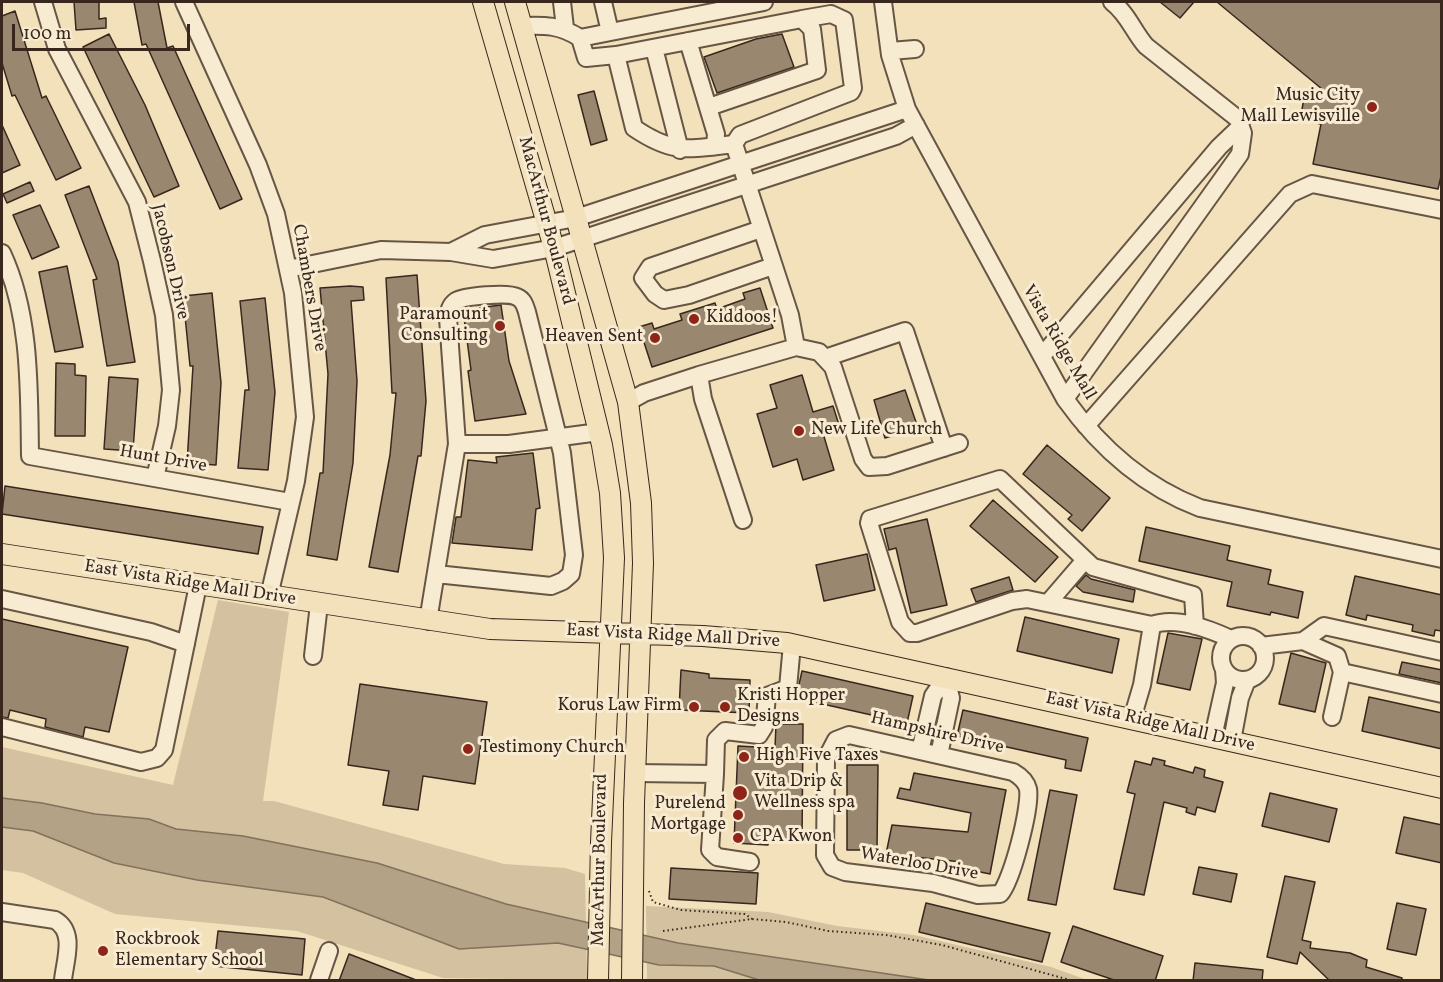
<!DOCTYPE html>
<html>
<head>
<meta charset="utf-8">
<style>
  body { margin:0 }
  #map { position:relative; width:1443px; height:982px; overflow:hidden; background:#f2e1ba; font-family:Vollkorn,serif }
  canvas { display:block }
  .frame { position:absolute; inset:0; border:3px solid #39271e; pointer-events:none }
  .scale { position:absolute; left:12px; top:24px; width:178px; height:27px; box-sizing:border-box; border:3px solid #39271e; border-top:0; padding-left:8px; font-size:18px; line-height:21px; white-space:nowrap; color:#39271e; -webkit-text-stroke:4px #f7ecd2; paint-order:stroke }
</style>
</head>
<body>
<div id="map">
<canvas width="1443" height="982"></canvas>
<div class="frame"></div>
<div class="scale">100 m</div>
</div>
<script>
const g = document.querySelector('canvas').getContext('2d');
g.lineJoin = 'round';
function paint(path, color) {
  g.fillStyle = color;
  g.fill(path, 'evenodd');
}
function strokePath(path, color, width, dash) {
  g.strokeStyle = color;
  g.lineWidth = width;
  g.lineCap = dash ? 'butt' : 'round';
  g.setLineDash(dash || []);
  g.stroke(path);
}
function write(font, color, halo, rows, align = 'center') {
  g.font = font + ' Vollkorn,serif';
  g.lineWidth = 6;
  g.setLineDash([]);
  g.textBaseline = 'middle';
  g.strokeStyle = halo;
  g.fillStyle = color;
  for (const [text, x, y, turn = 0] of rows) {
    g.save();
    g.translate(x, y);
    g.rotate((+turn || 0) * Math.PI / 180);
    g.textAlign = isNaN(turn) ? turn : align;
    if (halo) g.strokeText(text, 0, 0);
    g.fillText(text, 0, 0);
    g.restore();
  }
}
paint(new Path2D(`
  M218 600 289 612 263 801H274L504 864 565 868 585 874 587 980 443 978 297 931 115 914 23 873 2 870V747L173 785Z
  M646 906 768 912 837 926 914 935 1051 967 1087 980H647Z`), '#d3c19f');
const water = new Path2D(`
  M2 798 42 803 95 814 149 819 176 829 243 836 377 863 506 904 678 943 929 980H759L714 966 659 965 558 943 459 949 323 897 197 880 114 863 33 831 2 827Z`);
paint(water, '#b3a285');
strokePath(water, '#82715c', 1.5);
const building = new Path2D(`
  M74 2H99V19L106 18V28L76 30Z
  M134 2H158L167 48 173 46 242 199 220 209 146 44 142 45Z
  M1160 2H1194L1180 18Z
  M1217 2H1442V172L1438 189 1313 164 1321 124 1300 120 1305 93 1334 99Z
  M15 11 42 98 46 96 81 168 56 180 15 95 12 96 2 63V16Z
  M109 34 145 105 179 186 154 197 83 47Z
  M782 34 794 67 717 93 704 57 756 39Z
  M594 91 607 140 591 145 578 95Z
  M2 125 20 165 2 173Z
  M30 182 34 191 7 203 3 194Z
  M89 186 118 262 135 362 107 366 93 280 97 279 65 195Z
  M40 205 59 247 32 259 13 215Z
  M67 266 83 347 55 352 39 272Z
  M417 275 426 401 421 456H418L398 572 369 567 390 455 396 393H392L386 278Z
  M350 286 363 287 364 300 351 301 357 381 353 463 337 560 307 555 320 473H323L328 374 320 288Z
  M760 288 773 328 652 367 639 327 652 323 654 329 682 320 680 314 715 303 717 309 745 299 743 293Z
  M212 293 221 383 216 465 187 463 193 366H190L183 296Z
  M265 298 275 392 268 470 238 468 245 390H249L240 301Z
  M501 305 509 361 526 414 475 421 468 371 471 370 463 310Z
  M56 363 75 364V375L86 376 85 436H55Z
  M802 375 813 412 833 406 839 425 822 430 834 470 803 480 797 459 773 467 757 414 777 408 770 385Z
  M109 377 138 379 133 451 104 449Z
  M905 390 918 428 885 438 874 400Z
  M1047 445 1110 498 1082 531 1068 519 1072 515 1023 474Z
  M533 453 540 508 536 509 532 550 452 543 456 517H461L468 460 497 463 496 457Z
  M5 486 263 527 258 554 2 514Z
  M993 500 1058 557 1035 582 970 526Z
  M927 519 947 605 911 613 896 548 889 550 884 529Z
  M1146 527 1230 546 1227 560 1271 570 1268 584 1303 592 1298 618 1271 612 1270 615 1227 606 1232 582 1139 561Z
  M867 554 875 590 824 601 816 565Z
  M1086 575 1091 579 1135 590 1133 602 1083 592 1076 586Z
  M1355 576 1442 595V631L1435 630 1434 636 1412 631 1413 625 1367 615 1366 620 1346 615Z
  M1009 577 1013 590 976 602 971 589Z
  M1025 617 1119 639 1112 673 1017 651Z
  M2 619 128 647 109 732 85 727 83 737 45 727 46 719 10 710 8 718 2 717Z
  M1168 633 1202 639 1190 690 1157 683Z
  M1291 653 1326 663 1315 712 1279 704Z
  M1402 662 1442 670V683L1399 674Z
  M681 670 709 674V678L750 680 749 713 679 710Z
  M802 671 913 696 907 723 796 698Z
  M360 684 487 702 475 784 423 776 418 810 383 805 389 771 348 765Z
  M1369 697 1442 713V749L1362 731Z
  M963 710 1088 738 1081 771 1065 768 1066 760 957 736Z
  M776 724H803L802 841 768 840V845L734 843 738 746 775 748Z
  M1153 758 1165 761 1164 765 1193 773 1195 767 1205 770 1204 777 1223 782 1215 812 1197 807 1195 815 1186 812 1187 808 1164 802 1144 895 1114 889 1135 794 1127 792 1135 761 1151 765Z
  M847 765H878L877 850H847Z
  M914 773 1006 790 990 874 961 868 962 862 886 854 892 825 968 832 971 813 897 798 900 788 910 790Z
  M1050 790 1077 795 1056 905 1028 900Z
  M1270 793 1337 809 1329 842 1262 826Z
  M1404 817 1442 825V863L1396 853Z
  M1199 867 1237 874 1231 902 1193 894Z
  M671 868 758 873 756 904 669 899Z
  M1285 876 1315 882 1302 940 1311 942 1310 948 1350 953 1367 960 1366 967 1402 978V981H1330L1300 952 1297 964 1267 957Z
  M926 903 1050 933 1042 962 919 932Z
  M1397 903 1426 909 1416 955 1387 949Z
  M1073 926 1163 956 1155 981H1117L1061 962Z
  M218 931 305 939 302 975 214 966Z
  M349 954 416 980V981H339Z
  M1195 963 1263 970 1262 981H1193Z`);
paint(building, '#99886f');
strokePath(building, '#39271e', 1.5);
const minor = new Path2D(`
  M43 2 57 49 137 202 152 261 164 315 171 390 167 426 155 478
  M184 2 258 165 276 214 293 293 305 417 296 481 269 596
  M562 2 565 28
  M603 2 610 32
  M883 2 890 55 907 109 1065 399C1100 448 1145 487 1200 508L1442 559
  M521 26C545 25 560 25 580 38L764 2
  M580 38 586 58 616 55 802 19 812 29 817 70 709 107
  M688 41 716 134 715 146
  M654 48 680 150
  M890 51 915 49
  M616 55 634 128C674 155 689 149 734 144
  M761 229 650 267 643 278 655 294 664 300 689 295 773 266
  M451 252 485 235 576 218 907 109
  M2 253C31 315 29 389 30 456L290 502
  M288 269 381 250 451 252 493 259 554 248 896 136 916 125
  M796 347 790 315 734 144 740 135 851 92 853 88 844 20 831 14 802 19
  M1042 356 1219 147 1241 126
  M825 358 905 331 944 448
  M699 375 703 399 743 520
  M1065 399 1240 154 1243 133 1238 119 1146 46C1133 31 1128 14 1112 2
  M628 402 644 393 699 375 796 347 819 352 833 367 863 459 869 467 887 466 959 443
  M1086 426 1290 194 1312 184 1442 210
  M457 444H509L599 432
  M2 599 151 632 186 644
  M1048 603 1085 560
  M428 621 455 456 457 444 448 318C449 311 450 305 456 301 464 296 508 292 517 297 524 300 525 306 527 312L562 453 574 555 571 574 563 581 551 586 436 574
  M1195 626 1193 595 1093 567 1000 479 870 519 869 523 900 622 910 633H917L1012 601 1027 599 1152 625C1176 616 1209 629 1231 639
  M1221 658a22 22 0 1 1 44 0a22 22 0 1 1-44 0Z
  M1303 641 1337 656 1342 672 1442 694
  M1261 646 1303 641 1324 626 1442 652
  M313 656 319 604
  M1332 717 1342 672
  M1132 719 1142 685 1152 625
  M2 727 141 762 157 758 164 750 198 585
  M849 735 1013 772C1020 776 1026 781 1028 789 1031 807 1012 881 1000 894L978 895 933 883 845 872 832 867 825 855 826 759 836 740Z
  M1213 737 1225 683 1224 670
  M1232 741 1240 698 1247 680
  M920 751 933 696 946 677
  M939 755 951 698 946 677
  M635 773 715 774 716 740 725 731 759 735 764 727 767 696 788 688 792 644
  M715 774 710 850 717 857 750 862
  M2 912 55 920C76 932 65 960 63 980
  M319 980 329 951`);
const major = new Path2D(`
  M483 2 554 248 602 445 610 493 614 558 601 842 598 980
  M515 2 628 402 641 503 643 563 634 803 632 980
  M2 554 490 629 703 636 787 643 1442 788`);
strokePath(minor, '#675645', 20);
strokePath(major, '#39271e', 22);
strokePath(new Path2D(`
  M649 891 653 902 681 910 745 914 752 919
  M663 931 752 919 786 922 828 931 886 935 942 945 1070 980`), '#39271e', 2, [1.5, 3]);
strokePath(minor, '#f7ecd2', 16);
strokePath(major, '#f2e1ba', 20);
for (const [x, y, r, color] of [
  [1372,107,6,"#8f2418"],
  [694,319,6,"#8f2418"],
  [500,326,6,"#8f2418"],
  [655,338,6,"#8f2418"],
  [799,431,6,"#8f2418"],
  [694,707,6,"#8f2418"],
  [725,707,6,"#8f2418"],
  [468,749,6,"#8f2418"],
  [744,757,6,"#8f2418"],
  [740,793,8,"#8f2418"],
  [738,815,6,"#8f2418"],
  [738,838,6,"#8f2418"],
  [103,951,6,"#8f2418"]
]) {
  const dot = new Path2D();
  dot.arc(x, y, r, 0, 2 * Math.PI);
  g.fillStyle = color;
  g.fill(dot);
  strokePath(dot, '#f7ecd2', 2);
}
write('18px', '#39271e', '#f7ecd2', [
  ["Music City",1360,97,"right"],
  ["Mall Lewisville",1360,118,"right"],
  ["Paramount",488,316,"right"],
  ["Consulting",488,337,"right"],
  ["Kiddoos!",706,319],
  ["Heaven Sent",643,338,"right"],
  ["New Life Church",811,431],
  ["Kristi Hopper",737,697],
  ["Designs",737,718],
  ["Korus Law Firm",682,707,"right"],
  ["Testimony Church",480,749],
  ["High Five Taxes",756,757],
  ["Vita Drip &",754,783],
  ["Wellness spa",754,804],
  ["Purelend",726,805,"right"],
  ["Mortgage",726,826,"right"],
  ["CPA Kwon",750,838],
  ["Rockbrook",115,941],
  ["Elementary School",115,962]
], 'left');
write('18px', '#39271e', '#f7ecd2', [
  ["MacArthur Boulevard",545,221,75],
  ["Jacobson Drive",169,262,77],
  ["Chambers Drive",308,288,80],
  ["Vista Ridge Mall",1058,343,60],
  ["Hunt Drive",163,460,10],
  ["East Vista Ridge Mall Drive",190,584,9],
  ["East Vista Ridge Mall Drive",673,637,3],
  ["East Vista Ridge Mall Drive",1150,723,13],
  ["Hampshire Drive",937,734,13],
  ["MacArthur Boulevard",601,860,-89],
  ["Waterloo Drive",919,865,10]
]);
</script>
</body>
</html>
